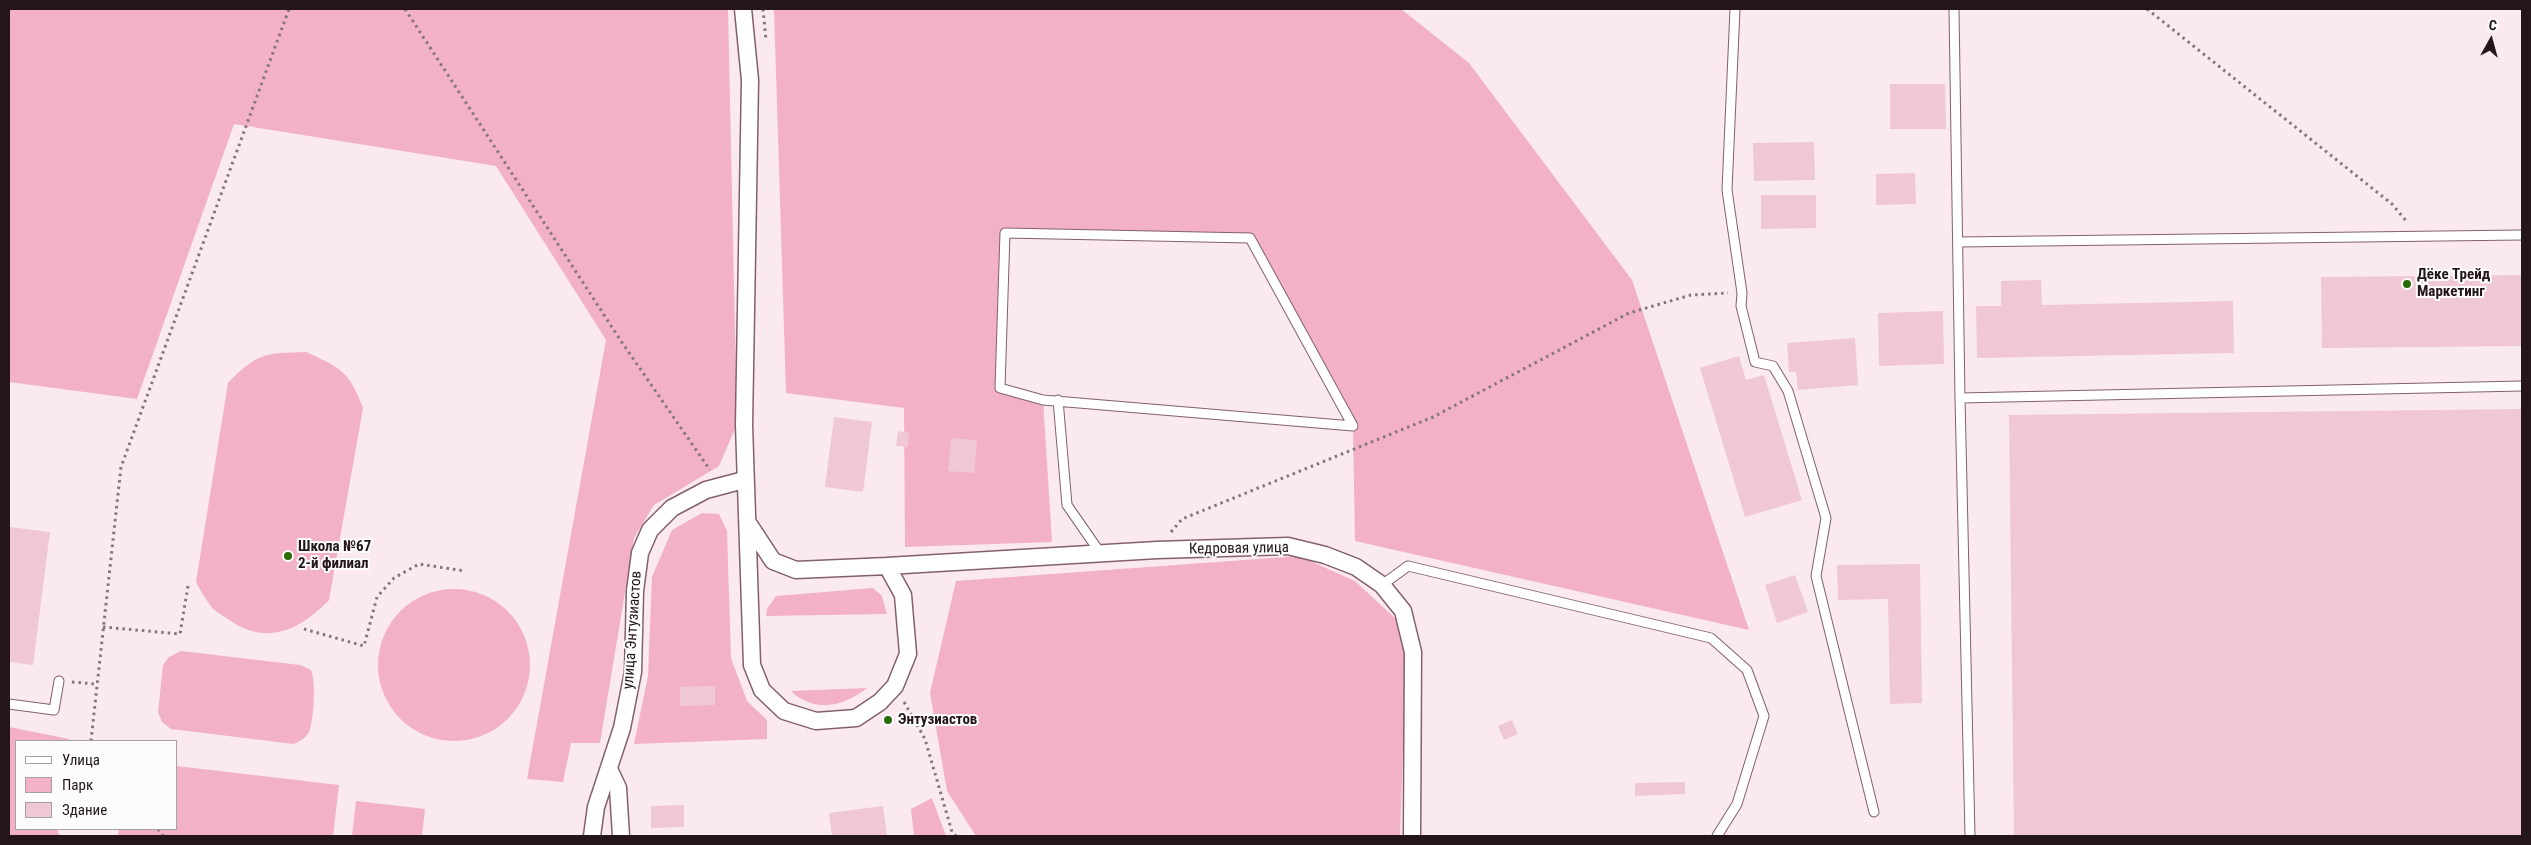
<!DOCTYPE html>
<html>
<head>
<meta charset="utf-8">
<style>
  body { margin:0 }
  #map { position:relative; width:2531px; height:845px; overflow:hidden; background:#fae9ee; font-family:"Roboto Condensed",sans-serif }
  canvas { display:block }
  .frame { position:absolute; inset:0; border:10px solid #23151a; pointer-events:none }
  .legend { position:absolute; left:15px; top:740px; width:162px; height:90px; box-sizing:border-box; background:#fcfcfc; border:1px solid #a5a0a2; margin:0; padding:6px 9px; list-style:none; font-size:15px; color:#23151a }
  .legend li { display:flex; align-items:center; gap:10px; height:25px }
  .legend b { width:25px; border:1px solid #a5a0a2 }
  .north { position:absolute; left:2466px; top:15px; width:50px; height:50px; -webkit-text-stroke:4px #fcfcfc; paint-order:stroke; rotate:7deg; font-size:14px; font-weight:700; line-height:20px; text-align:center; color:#23151a }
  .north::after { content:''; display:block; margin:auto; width:18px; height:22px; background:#23151a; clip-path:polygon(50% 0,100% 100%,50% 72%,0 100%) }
</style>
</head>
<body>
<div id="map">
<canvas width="2531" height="845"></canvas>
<div class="frame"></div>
<ul class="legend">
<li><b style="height:6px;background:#fff"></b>Улица</li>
<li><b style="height:14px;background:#f2b1c7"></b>Парк</li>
<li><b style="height:14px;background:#f0c8d5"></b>Здание</li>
</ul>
<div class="north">С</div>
</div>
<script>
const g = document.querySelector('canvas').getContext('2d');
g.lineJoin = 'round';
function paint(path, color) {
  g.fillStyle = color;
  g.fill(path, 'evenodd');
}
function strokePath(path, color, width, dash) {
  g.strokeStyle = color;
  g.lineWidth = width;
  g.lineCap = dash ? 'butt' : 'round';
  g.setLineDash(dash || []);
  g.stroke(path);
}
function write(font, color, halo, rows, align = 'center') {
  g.font = font + ' "Roboto Condensed",sans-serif';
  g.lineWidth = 4;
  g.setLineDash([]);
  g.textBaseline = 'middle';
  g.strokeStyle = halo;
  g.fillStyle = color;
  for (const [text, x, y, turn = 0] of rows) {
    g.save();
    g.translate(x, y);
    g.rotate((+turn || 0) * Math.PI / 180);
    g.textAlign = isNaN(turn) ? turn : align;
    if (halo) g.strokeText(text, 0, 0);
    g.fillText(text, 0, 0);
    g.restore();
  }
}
paint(new Path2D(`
  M9 9H728L737 424 719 466 654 505 634 538 600 743H571L563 782 527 779 606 340 496 166 234 124 137 399 9 382Z
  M774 9H1401L1469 63 1632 280 1749 630 1355 541 1353 426 1250 238 1006 233 1000 388 1043 400 1052 542 905 547 904 408 786 393Z
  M306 352C341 368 349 371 363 408L329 600C300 630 266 647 228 619 222 615 214 611 210 605 205 598 200 590 196 582L228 383C257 353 265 353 306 352Z
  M702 513 719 514 727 531 731 658 747 701 767 720V739L634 744 648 676 652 577 672 530Z
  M1299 556 1355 581 1397 620 1406 661 1400 836H976L947 791 930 693 956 581Z
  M873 588 882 596 887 614 766 616 767 609 776 596Z
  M378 665a76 76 0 1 1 152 0a76 76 0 1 1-152 0Z
  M181 651 300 665 311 670C316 682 314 720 309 732 305 739 300 741 294 744L171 729 162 722 158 712 163 665 169 657Z
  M867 688C844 706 815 714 791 691Z
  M9 727 69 739V741H16V829H57L60 836H9Z
  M176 766 339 785 333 836H118L119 829H176Z
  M932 798 946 836H914L911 809Z
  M356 801 425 809 422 836H352Z`), '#f2b1c7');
paint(new Path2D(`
  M1890 84H1945L1946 129H1890Z
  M1814 142 1815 180 1754 181 1753 143Z
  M1915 173 1916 204 1876 205V174Z
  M1761 195H1816V228L1761 229Z
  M2522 275V346L2322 348 2321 277Z
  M2041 280 2042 305 2233 301 2234 353 1977 358 1976 306H2001V281Z
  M1943 311 1944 364 1879 366 1878 313Z
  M1855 338 1858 385 1798 390 1796 372H1789L1787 343Z
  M1739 356 1746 380 1764 375 1802 500 1745 517 1700 368Z
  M2522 409V836H2014L2009 415Z
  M834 417 872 422 863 492 825 487Z
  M898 431 909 433 908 447 896 446Z
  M951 438 977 440 974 473 948 471Z
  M9 527 50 532 33 665 9 662Z
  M1920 564 1922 703 1890 704 1888 599 1838 600 1837 565Z
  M1795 575 1808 612 1777 623 1765 585Z
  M715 686V705L680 706V687Z
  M1512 720 1518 734 1504 740 1498 726Z
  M1685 782V794L1635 796V783Z
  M684 805V827L651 828V806Z
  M883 806 887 836H832L829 813Z`), '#f0c8d5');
const service = new Path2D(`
  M1735 9 1727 190 1742 293 1741 306 1755 362 1773 366 1788 391 1826 518 1816 576 1874 812
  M1954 9 1960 398 1970 836
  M1005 233 1250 238 1353 426 1043 400 1000 388Z
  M1958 242 2522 235
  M1960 398 2522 386
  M1058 400 1067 505 1101 554
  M1382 585 1408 566 1711 638 1747 670 1764 716 1737 804 1717 836
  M9 704 54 710 59 681`);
const minor = new Path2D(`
  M743 9 750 80 744 425 752 665 762 690 784 711 816 721 856 718 880 702 895 686 908 654 903 595 887 566 796 570 773 561 748 523
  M887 566 1157 550 1288 546 1325 555 1356 567 1382 585 1403 611 1413 652 1412 836
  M609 769 618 788 621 836
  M592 836 596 807 622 728 633 672 635 591 640 553 650 530 672 508 706 490 744 480`);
strokePath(service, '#83606b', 11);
strokePath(minor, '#83606b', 19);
strokePath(new Path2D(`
  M405 9 621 341 710 470
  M763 9 766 40
  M2147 9 2392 204 2407 222
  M1171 532 1182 519 1433 417 1629 313 1691 295 1728 293
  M103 627 180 634 188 586
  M304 629 364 646 377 597 394 578 419 564 465 571
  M72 682 95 684
  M904 702 925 739 952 832 956 836
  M91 741 121 467 289 9
  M158 829 163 836`), '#84757a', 3, [2.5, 4]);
strokePath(service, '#fff', 9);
strokePath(minor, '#fff', 16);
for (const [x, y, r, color] of [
  [2407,284,5,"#276b02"],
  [288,556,5,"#276b02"],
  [888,720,5,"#276b02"]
]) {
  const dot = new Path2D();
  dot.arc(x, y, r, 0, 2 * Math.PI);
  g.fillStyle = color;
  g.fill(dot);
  strokePath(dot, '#fcfcfc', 2);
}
write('bold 15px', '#23151a', '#fcfcfc', [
  ["Дёке Трейд",2417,275],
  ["Маркетинг",2417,292],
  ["Школа №67",298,547],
  ["2-й филиал",298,564],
  ["Энтузиастов",898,720]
], 'left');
write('15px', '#23151a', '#fcfcfc', [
  ["Кедровая улица",1239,549,-1],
  ["улица Энтузиастов",633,630,-86]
]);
</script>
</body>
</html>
